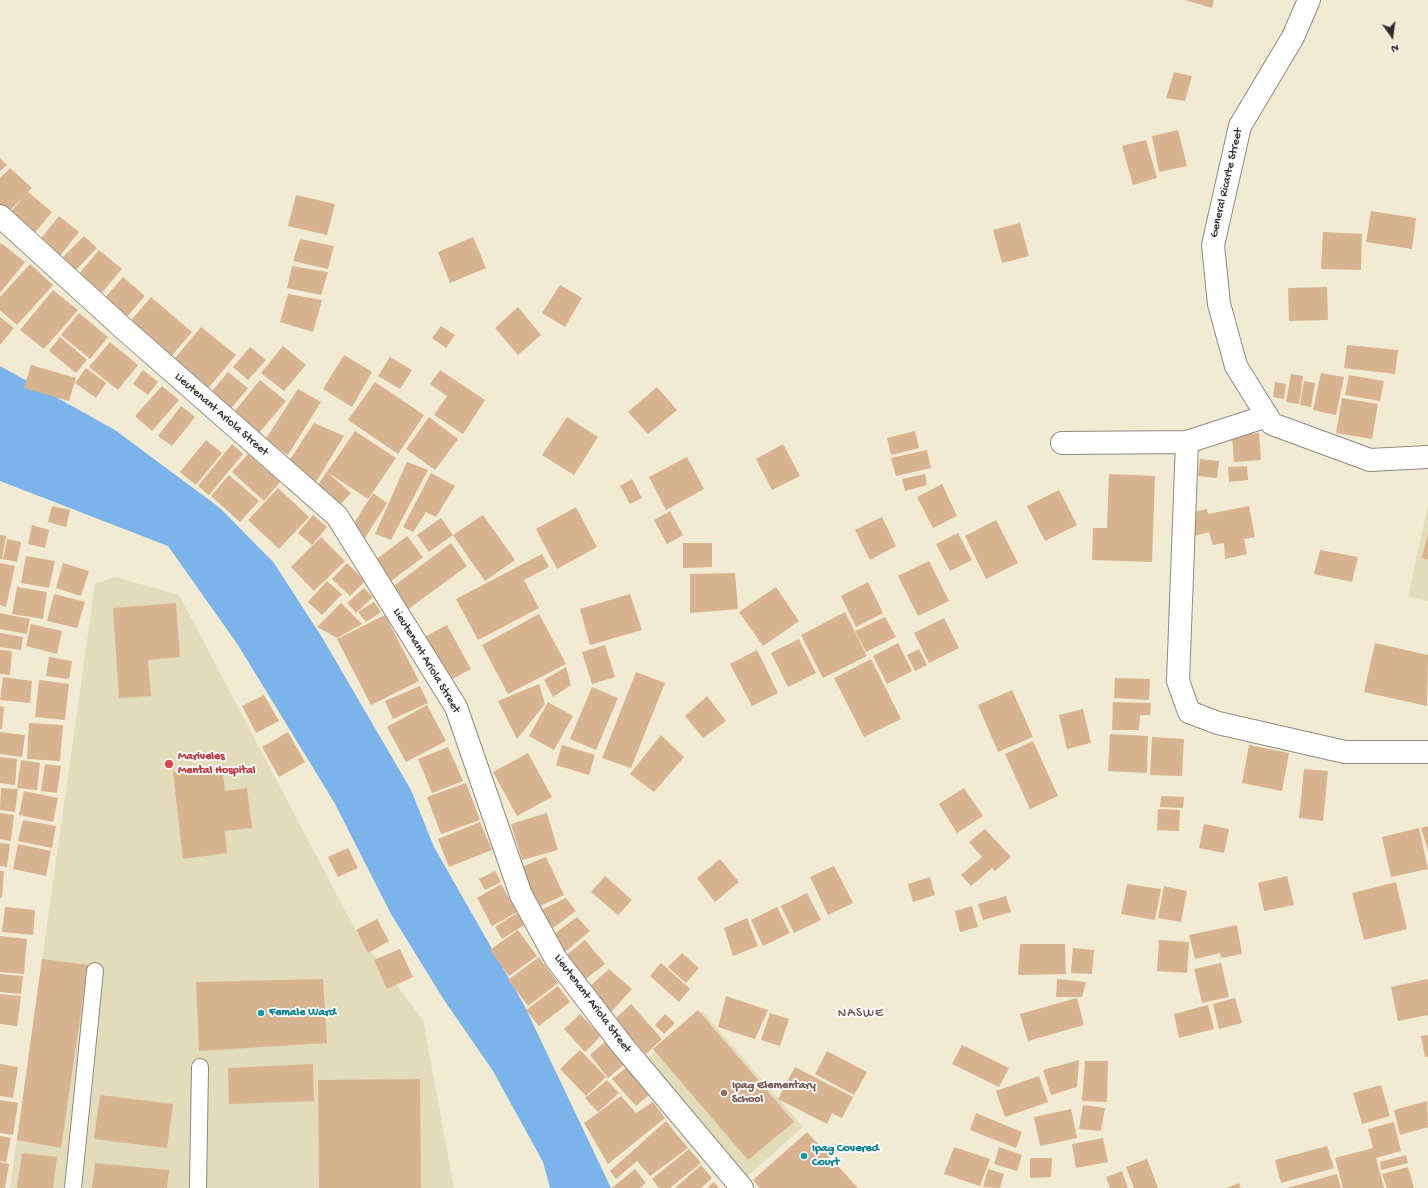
<!DOCTYPE html>
<html>
<head>
<meta charset="utf-8">
<style>
  body { margin:0 }
  #map { position:relative; width:1428px; height:1188px; overflow:hidden; background:#f1ebd4; font-family:"Gochi Hand",sans-serif }
  canvas { display:block }
  .north { position:absolute; left:1372px; top:16px; width:40px; height:40px; -webkit-text-stroke:3px #fff; paint-order:stroke; rotate:166deg; font-size:11px; font-weight:700; line-height:16px; text-align:center; color:#2b2b2b }
  .north::after { content:''; display:block; margin:auto; width:14px; height:18px; background:#2b2b2b; clip-path:polygon(50% 0,100% 100%,50% 72%,0 100%) }
</style>
</head>
<body>
<div id="map">
<canvas width="1428" height="1188"></canvas>
<div class="north">N</div>
</div>
<script>
const g = document.querySelector('canvas').getContext('2d');
g.lineJoin = 'round';
function paint(path, color) {
  g.fillStyle = color;
  g.fill(path, 'evenodd');
}
function strokePath(path, color, width, dash) {
  g.strokeStyle = color;
  g.lineWidth = width;
  g.lineCap = dash ? 'butt' : 'round';
  g.setLineDash(dash || []);
  g.stroke(path);
}
function write(font, color, halo, rows, align = 'center') {
  g.font = font + ' "Gochi Hand",sans-serif';
  g.lineWidth = 3.5;
  g.setLineDash([]);
  g.textBaseline = 'middle';
  g.strokeStyle = halo;
  g.fillStyle = color;
  for (const [text, x, y, turn = 0] of rows) {
    g.save();
    g.translate(x, y);
    g.rotate((+turn || 0) * Math.PI / 180);
    g.textAlign = isNaN(turn) ? turn : align;
    if (halo) g.strokeText(text, 0, 0);
    g.fillText(text, 0, 0);
    g.restore();
  }
}
paint(new Path2D(`
  M1428 505V601L1408 597Z
  M115 577 179 595 357 933 423 1020 454 1188H10L95 584Z
  M702 1011 803 1127 743 1180 647 1059Z`), '#e2dcba');
paint(new Path2D(`
  M0 366 115 430 220 508 274 563 323 639 411 790 434 847 524 1005 611 1188H550L543 1162 493 1071 444 1000 391 914 334 802 238 645 168 546 0 481Z`), '#7bb3eb');
paint(new Path2D(`
  M1185 0H1214L1212 8Z
  M1174 72 1192 76 1185 101 1166 98Z
  M1178 130 1187 166 1159 172 1152 136Z
  M1146 140 1157 178 1133 185 1122 146Z
  M0 158 7 165 0 171Z
  M10 168 32 188 28 192 52 212 33 235 9 214 24 196 6 215 0 210V178Z
  M296 195 335 204 327 235 288 226Z
  M1371 211 1416 218 1412 249 1366 242Z
  M59 216 79 232 59 257 39 241Z
  M1020 223 1029 256 1002 263 993 230Z
  M1323 232 1362 234 1361 270 1321 269Z
  M84 236 97 248 75 271 62 258Z
  M473 237 486 268 450 283 438 252Z
  M300 239 334 246 328 269 293 261Z
  M1 243 25 262 0 293V244Z
  M99 250 122 269 99 296 77 276Z
  M30 264 53 285 17 325 0 310V297Z
  M292 266 328 272 321 295 287 288Z
  M123 277 145 296 124 320 102 301Z
  M560 285 582 298 565 327 542 313Z
  M1327 287 1328 320 1289 321 1288 288Z
  M53 290 78 310 44 349 20 330Z
  M288 294 322 300 313 332 280 322Z
  M151 297 192 332 169 359 128 324Z
  M518 307 541 335 518 355 495 328Z
  M79 313 108 337 90 359 61 335Z
  M0 317 14 328 0 345Z
  M441 326 455 335 446 348 432 338Z
  M201 327 236 355 205 392 171 363Z
  M60 337 87 360 76 373 49 351Z
  M110 342 138 365 118 390 89 367Z
  M1347 345 1398 350 1395 374 1344 368Z
  M283 346 306 365 284 391 261 373Z
  M250 347 266 360 248 380 233 367Z
  M344 355 372 372 352 407 323 389Z
  M390 357 412 370 400 389 378 376Z
  M31 365 76 378 69 401 24 388Z
  M86 368 106 383 96 398 75 383Z
  M143 370 158 382 148 395 133 384Z
  M440 370 485 400 463 434 434 415 447 396 430 384Z
  M228 372 248 388 229 411 209 395Z
  M1321 373 1344 377 1336 415 1313 410Z
  M1291 374 1303 376 1299 404 1286 402Z
  M1349 375 1384 381 1380 401 1345 395Z
  M260 380 286 401 259 433 234 412Z
  M1304 381 1315 383 1311 407 1300 405Z
  M375 382 424 415 398 454 348 420Z
  M1275 382 1286 384 1284 399 1273 397Z
  M162 386 179 400 152 431 135 416Z
  M657 387 677 410 648 434 628 412Z
  M298 389 321 402 288 455 265 440Z
  M1342 398 1378 404 1372 439 1336 433Z
  M181 406 195 417 172 446 158 436Z
  M429 417 458 439 435 470 406 449Z
  M567 417 598 437 574 475 542 455Z
  M314 423 344 436 316 482 287 464Z
  M355 431 396 458 368 499 327 472 351 493 335 510 315 489Z
  M915 431 919 448 891 455 887 438Z
  M1259 433 1261 460 1234 462 1232 435Z
  M206 440 222 453 196 485 180 472Z
  M232 444 243 454 209 495 198 486Z
  M783 444 800 476 772 490 756 459Z
  M927 450 931 468 896 476 891 458Z
  M248 454 280 482 264 501 232 472Z
  M687 457 704 489 666 510 649 477Z
  M1200 459 1219 461 1217 478 1198 476Z
  M407 462 428 470 391 540 375 534Z
  M1247 466 1248 480 1229 482 1228 467Z
  M431 473 455 486 436 517 426 512 413 532 403 527Z
  M925 474 927 485 905 491 902 479Z
  M1109 474 1155 476 1152 562 1092 560 1093 528H1107Z
  M229 475 259 501 240 522 211 496Z
  M632 479 642 498 630 504 620 486Z
  M942 484 957 516 933 528 917 497Z
  M278 488 309 517 279 549 248 520Z
  M1059 490 1077 525 1045 541 1027 506Z
  M373 493 387 503 365 538 351 528Z
  M52 506 70 510 66 527 48 522Z
  M1249 506 1255 537 1244 539 1247 554 1225 559 1224 543 1213 545 1209 532 1190 537 1193 512 1207 509 1208 514Z
  M576 507 597 547 557 569 536 529Z
  M670 511 683 535 667 544 654 520Z
  M313 515 327 527 312 545 298 533Z
  M483 515 515 560 485 581 453 535Z
  M882 517 896 546 870 560 855 530Z
  M441 518 453 535 429 552 417 535Z
  M996 520 1018 563 986 579 965 536Z
  M32 525 49 530 45 548 28 544Z
  M958 533 972 560 950 571 936 544Z
  M1428 533V560L1422 558Z
  M0 535 6 536 2 559H0Z
  M407 536 423 557 390 582 374 561Z
  M321 537 345 561 314 591 291 567Z
  M7 539 21 542 17 562 3 559Z
  M451 543 467 566 407 610 391 588Z
  M683 543H712V567L683 568Z
  M1320 550 1358 557 1352 582 1314 574Z
  M542 554 549 567 524 580 539 608 478 640 456 599Z
  M26 556 55 561 49 588 21 583Z
  M929 561 949 601 918 616 898 576Z
  M0 563 15 566 6 607 0 605Z
  M63 563 89 571 81 596 56 588Z
  M347 563 365 581 350 596 332 579Z
  M735 573 738 609 690 613V574Z
  M327 581 342 594 322 615 308 602Z
  M868 582 883 613 856 627 841 596Z
  M17 587 47 592 43 619 12 614Z
  M776 587 799 621 763 646 739 612Z
  M364 588 373 597 356 613 347 603Z
  M54 594 85 602 77 628 47 621Z
  M630 594 642 630 590 645 580 609Z
  M374 602 381 612 366 622 358 612Z
  M176 603 180 657 148 660 151 696 119 698 113 608Z
  M341 603 362 624 337 638 317 627Z
  M845 612 867 656 823 678 801 635Z
  M0 613 30 619 27 634 0 629Z
  M539 614 566 664 508 694 482 645Z
  M385 615 419 681 371 705 337 639Z
  M885 617 896 637 866 652 855 631Z
  M944 618 959 648 929 663 914 633Z
  M31 624 62 631 57 654 26 646Z
  M447 625 471 669 443 684 419 640Z
  M0 633 23 637 21 650 0 647Z
  M799 639 816 673 788 687 771 653Z
  M898 643 912 671 887 684 873 656Z
  M1375 643 1428 655 1427 706 1364 692Z
  M605 645 615 677 592 684 582 652Z
  M919 649 927 665 915 671 907 655Z
  M0 650 12 651 10 675 0 674Z
  M757 650 778 693 752 706 730 664Z
  M49 657 72 661 69 679 46 676Z
  M871 659 901 719 864 737 834 678Z
  M566 667 571 685 553 697 544 680Z
  M636 672 665 683 631 768 602 758Z
  M3 677 32 681 30 703 0 700Z
  M1115 678 1150 679 1149 700 1114 698Z
  M39 680 69 684 65 720 35 717Z
  M539 684 545 704 517 739 498 701Z
  M420 686 428 703 393 719 385 701Z
  M592 687 618 698 596 750 570 739Z
  M1012 690 1033 737 998 752 978 705Z
  M264 695 279 721 256 733 242 706Z
  M707 696 726 721 703 738 685 716Z
  M548 702 573 716 554 750 529 736Z
  M1113 702 1151 703 1150 715H1140L1139 730H1112Z
  M427 705 446 741 406 762 387 727Z
  M0 706 4 707 2 729H0Z
  M1083 709 1091 743 1067 749 1059 715Z
  M29 723 63 725 60 761 27 759Z
  M0 732 25 735 22 757 0 754Z
  M288 732 305 762 279 777 262 747Z
  M1110 734 1148 736 1147 773 1108 771Z
  M661 735 684 757 654 792 630 774Z
  M1152 737 1184 739 1182 776 1150 775Z
  M1033 741 1058 796 1030 809 1005 754Z
  M562 745 595 755 589 775 556 765Z
  M1249 745 1289 753 1282 791 1242 783Z
  M448 747 463 781 432 793 418 759Z
  M528 753 552 797 517 816 493 772Z
  M0 757 17 759 15 785 0 783Z
  M21 760 40 763 37 790 17 788Z
  M45 764 61 766 57 793 41 791Z
  M222 766 225 791 247 788 252 828 225 831 227 853 183 859 173 772Z
  M1304 769 1328 771 1323 821 1299 818Z
  M466 783 480 820 441 834 427 797Z
  M1 788 18 789 15 812 0 810Z
  M964 788 983 816 957 833 939 804Z
  M24 791 58 798 53 822 19 815Z
  M1161 796 1184 797 1183 808 1160 807Z
  M1158 809 1180 810 1179 831 1157 830Z
  M0 813 14 815 11 841 0 839Z
  M547 813 558 850 522 860 511 824Z
  M23 820 56 826 52 848 18 841Z
  M480 822 492 850 449 867 438 839Z
  M1204 824 1229 829 1224 853 1199 848Z
  M1428 826V851L1421 828Z
  M1419 828 1428 869 1391 877 1382 837Z
  M985 829 1011 857 995 871 992 868 971 886 961 875 982 857 969 842Z
  M0 843 10 844 7 867 0 866Z
  M18 844 51 851 46 876 13 869Z
  M348 848 358 868 338 877 328 857Z
  M546 857 564 895 536 908 519 868Z
  M720 859 739 882 715 902 697 878Z
  M834 866 853 903 828 915 810 877Z
  M0 871H4L2 898H0Z
  M495 871 501 882 485 890 479 879Z
  M605 876 632 900 618 915 591 892Z
  M1287 876 1294 905 1264 911 1258 883Z
  M930 877 935 895 913 902 908 884Z
  M1396 882 1407 929 1364 940 1352 893Z
  M501 884 517 912 492 926 477 898Z
  M1127 884 1161 889 1155 920 1121 914Z
  M1164 886 1187 891 1181 922 1158 918Z
  M807 893 821 920 794 933 781 906Z
  M1006 896 1011 912 983 920 978 904Z
  M566 898 576 911 550 930 537 912Z
  M972 906 978 927 960 932 955 911Z
  M5 907 35 910 33 935 2 932Z
  M777 907 790 933 763 946 751 920Z
  M517 913 524 925 502 939 495 927Z
  M577 917 590 931 565 952 553 935Z
  M747 918 758 946 733 956 724 928Z
  M377 919 389 941 368 953 356 930Z
  M1237 925 1242 954 1221 958 1220 953 1195 959 1189 935Z
  M518 930 537 956 509 976 490 950Z
  M0 936 27 939 24 974 0 972Z
  M585 940 605 964 583 981 564 957Z
  M1159 940 1189 942 1187 973 1157 971Z
  M1020 944H1065L1066 974 1018 975Z
  M1073 948 1094 950 1092 974 1071 973Z
  M400 949 413 977 387 989 374 960Z
  M682 953 699 968 686 983 668 967Z
  M539 957 558 983 528 1006 508 980Z
  M42 959 88 965 61 1148 17 1140Z
  M661 963 690 989 679 1002 650 976Z
  M1221 963 1229 997 1202 1003 1194 969Z
  M609 969 632 989 611 1012 588 988Z
  M0 974 23 976 21 994 0 992Z
  M323 979 327 1043 199 1051 196 982Z
  M1057 979 1086 982 1082 997H1056Z
  M1428 979V1015L1398 1021 1391 987Z
  M558 986 570 1002 539 1026 526 1010Z
  M0 994 21 996 17 1026 0 1024Z
  M726 996 768 1010 755 1039 718 1027Z
  M1077 998 1084 1025 1028 1041 1020 1014Z
  M1235 998 1242 1023 1219 1029 1213 1004Z
  M631 1004 662 1039 646 1054 615 1019Z
  M1208 1005 1214 1029 1179 1038 1174 1014Z
  M698 1010 794 1122 748 1160 653 1049Z
  M770 1013 789 1019 780 1046 761 1040Z
  M580 1014 601 1036 585 1052 564 1029Z
  M665 1014 675 1023 664 1034 655 1025Z
  M1428 1035V1057H1425L1421 1036Z
  M607 1040 626 1063 608 1078 590 1055Z
  M962 1045 1009 1068 999 1087 952 1064Z
  M580 1050 606 1077 586 1096 560 1069Z
  M827 1051 867 1072 854 1095 815 1074Z
  M1079 1060 1077 1087 1051 1095 1043 1070Z
  M1085 1061H1108L1107 1102 1082 1101Z
  M0 1064 18 1067 13 1098 0 1096Z
  M313 1064 314 1101 229 1104 228 1068Z
  M627 1067 650 1094 636 1106 612 1079Z
  M795 1067 853 1097 842 1118 832 1113 827 1124 778 1099Z
  M1039 1076 1048 1102 1005 1117 996 1091Z
  M420 1079 421 1188H319L318 1080Z
  M607 1080 619 1093 598 1112 585 1098Z
  M1381 1085 1390 1116 1362 1124 1353 1093Z
  M100 1095 173 1104 167 1148 94 1139Z
  M621 1096 636 1113 653 1102 665 1118 608 1164 584 1123Z
  M0 1100 18 1103 13 1135 0 1133Z
  M1427 1101 1428 1127 1400 1135 1394 1110Z
  M1083 1105 1105 1108 1101 1131 1079 1129Z
  M1071 1109 1077 1138 1040 1146 1034 1117Z
  M976 1113 1022 1132 1016 1148 970 1130Z
  M666 1121 688 1148 650 1176 637 1161 616 1179 610 1171Z
  M1394 1122 1401 1151 1376 1158 1384 1188H1343L1335 1158 1373 1148 1368 1129Z
  M807 1132 858 1188H760L753 1180Z
  M0 1136 11 1138 6 1162 0 1161Z
  M1103 1138 1108 1162 1076 1168 1072 1144Z
  M1327 1146 1334 1168 1281 1183 1275 1160Z
  M954 1147 990 1159 980 1186 944 1174Z
  M999 1147 1022 1155 1017 1171 994 1164Z
  M689 1149 701 1163 670 1188H659L652 1179Z
  M22 1153 57 1157 53 1188H17Z
  M1406 1155 1408 1163 1381 1170 1380 1162Z
  M1030 1158H1052L1051 1177 1030 1178Z
  M1147 1159 1158 1188H1134L1126 1167Z
  M0 1162 9 1164 5 1188H0Z
  M95 1163 169 1170 167 1188H92Z
  M701 1165 712 1178 701 1188H675Z
  M1408 1167 1414 1188H1387L1382 1174Z
  M635 1169 646 1183 640 1188H612Z
  M988 1169 1004 1174 1000 1188 983 1187Z
  M1122 1171 1128 1188H1110L1106 1177Z
  M1337 1174 1341 1188H1287Z
  M714 1182 719 1188H707Z
  M1239 1183 1241 1188H1226Z`), '#d7b48f');
const lane = new Path2D(`
  M73 1188 95 971
  M198 1188 200 1067`);
const street = new Path2D(`
  M0 216 124 329 337 516 456 707 521 895 556 959 622 1045 742 1188
  M1187 442 1178 681 1189 712 1218 723 1345 752H1428
  M1062 443 1187 442 1267 416`);
const secondary = new Path2D(`
  M1309 0 1293 37 1240 126 1213 245 1219 304 1236 366 1272 424 1370 460 1428 457`);
strokePath(lane, '#8e8b80', 18);
strokePath(street, '#8e8b80', 24);
strokePath(secondary, '#8e8b80', 24);
strokePath(lane, '#fff', 16);
strokePath(street, '#fff', 22);
strokePath(secondary, '#fff', 22);
for (const [x, y, r, color] of [
  [169,764,5,"#e0444e"],
  [261,1013,4,"#0f9aa8"],
  [724,1093,4,"#8d6e63"],
  [804,1156,4,"#0f9aa8"]
]) {
  const dot = new Path2D();
  dot.arc(x, y, r, 0, 2 * Math.PI);
  g.fillStyle = color;
  g.fill(dot);
  strokePath(dot, '#fff', 1.5);
}
write('12px', '#2b2b2b', '#fff', [
  ["General Ricarte Street",1227,183,-77],
  ["Lieutenant Ariola Street",221,415,41],
  ["Lieutenant Ariola Street",426,661,59],
  ["Lieutenant Ariola Street",592,1004,53]
]);
write('bold 12px', '#be3a42', '#fff', [
  ["Mariveles",178,757],
  ["Mental Hospital",178,771]
], 'left');
write('bold 12px', '#0d838f', '#fff', [
  ["Female Ward",269,1013],
  ["Ipag Covered",812,1149],
  ["Court",812,1163]
], 'left');
write('bold 12px', '#785e54', '#fff', [
  ["Ipag Elementary",732,1086],
  ["School",732,1100]
], 'left');
g.letterSpacing = '1px';
write('13px', '#675b4e', '#fff', [
  ["NASWE",861,1014]
]);
g.letterSpacing = '0px';
</script>
</body>
</html>
